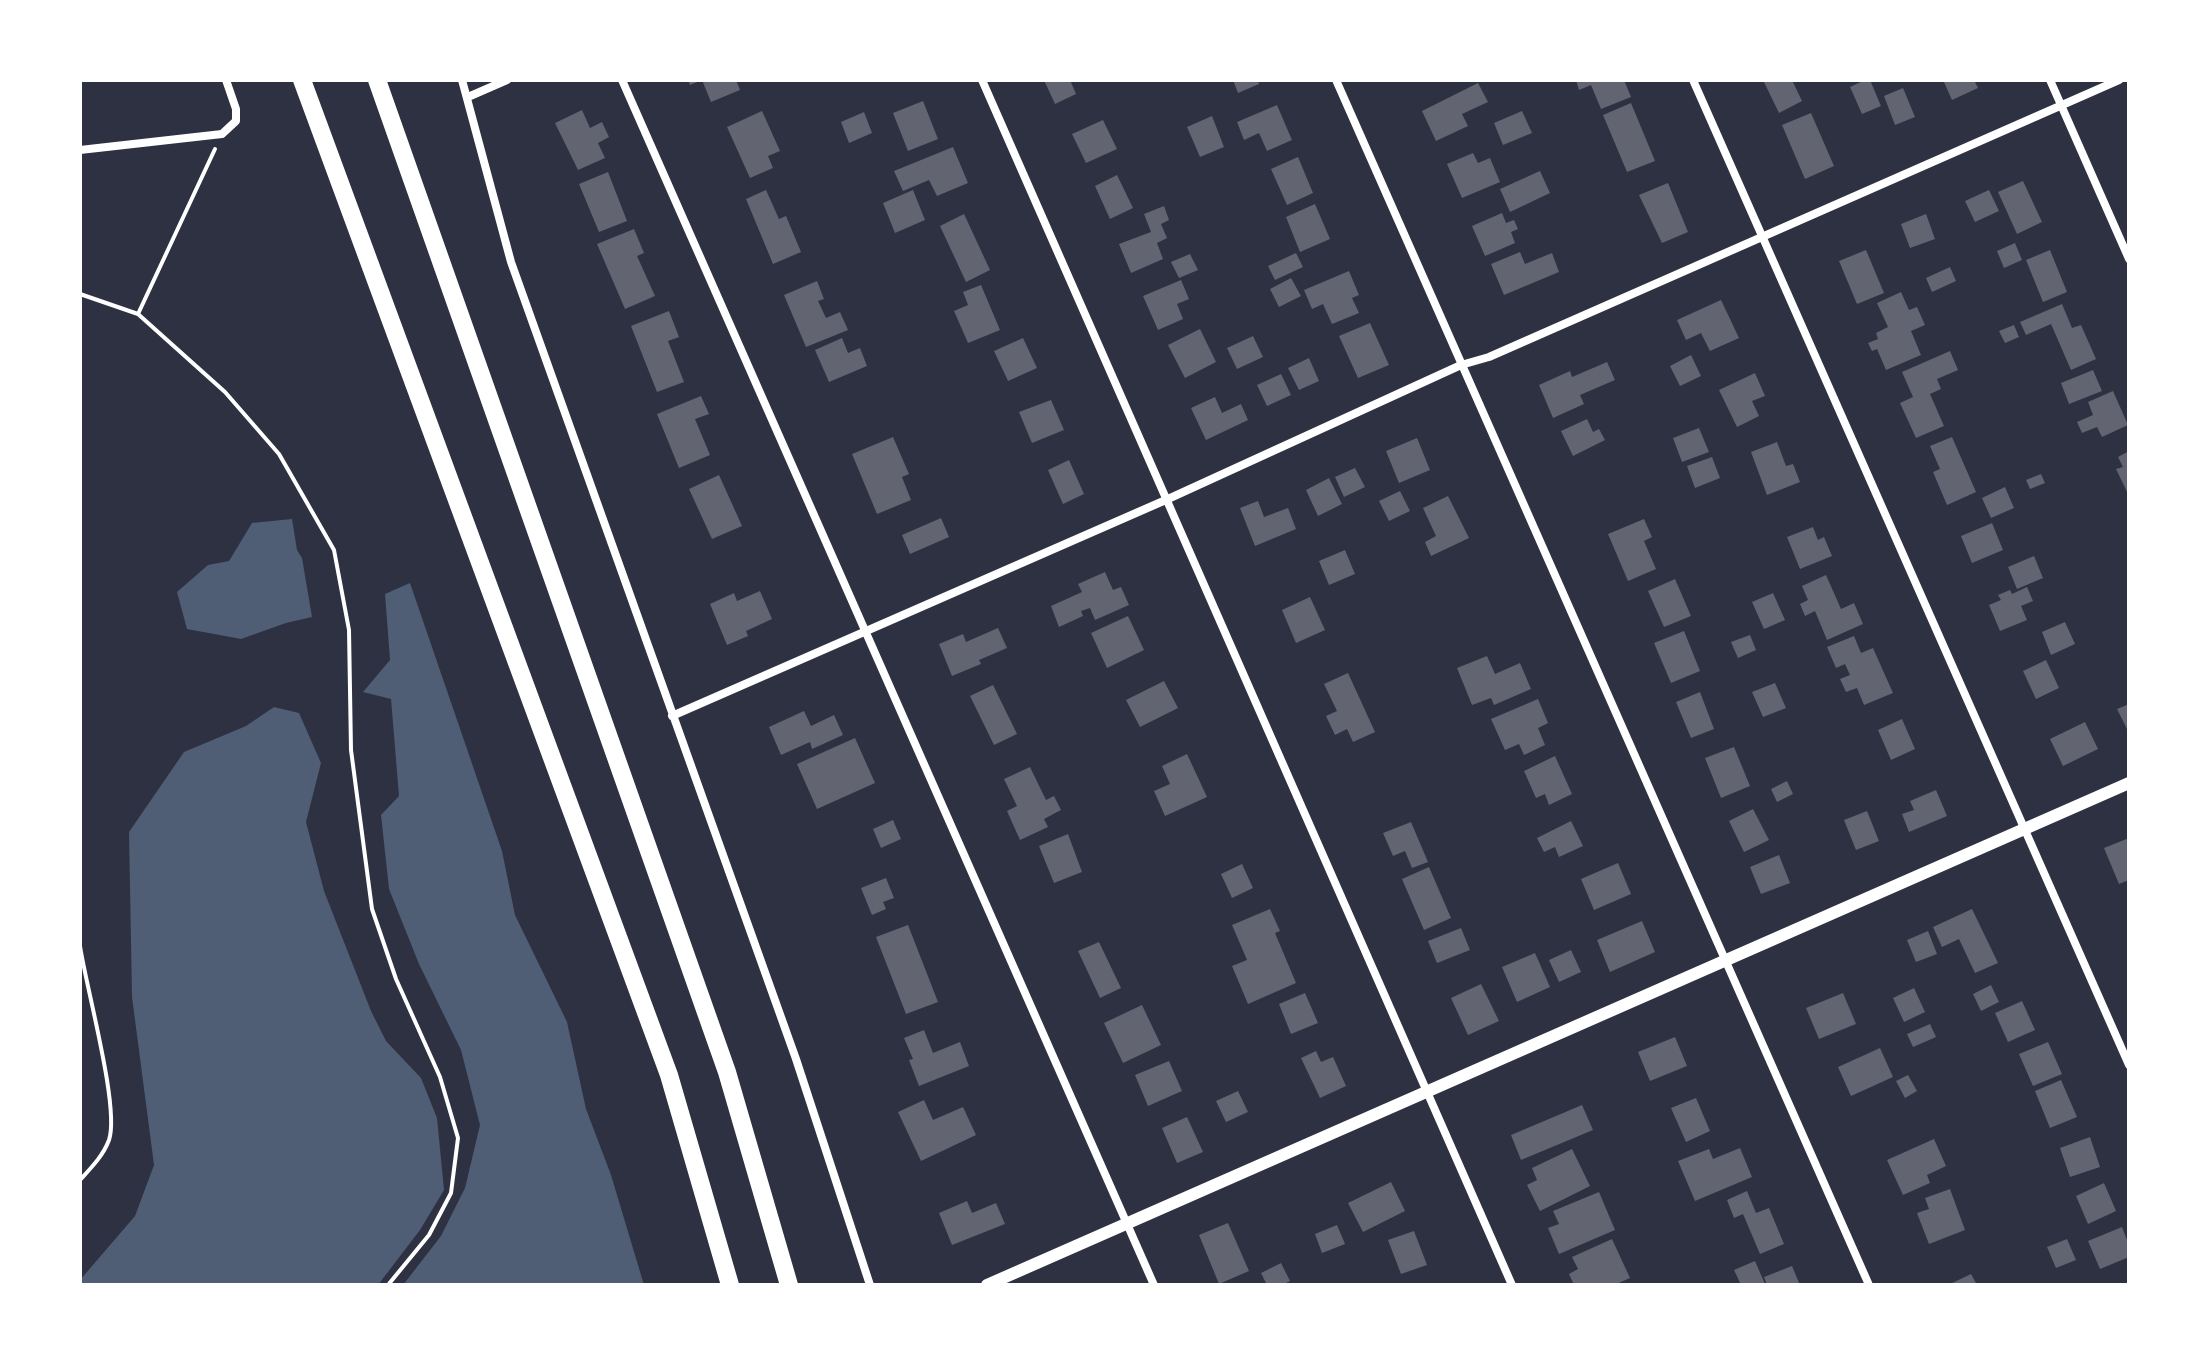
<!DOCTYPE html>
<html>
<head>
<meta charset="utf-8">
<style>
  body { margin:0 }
  #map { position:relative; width:2209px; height:1365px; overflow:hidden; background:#2d3142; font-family:"Source Serif 4",serif }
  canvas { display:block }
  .frame { position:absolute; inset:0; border:82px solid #fff; pointer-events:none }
</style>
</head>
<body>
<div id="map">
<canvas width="2209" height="1365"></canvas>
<div class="frame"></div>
</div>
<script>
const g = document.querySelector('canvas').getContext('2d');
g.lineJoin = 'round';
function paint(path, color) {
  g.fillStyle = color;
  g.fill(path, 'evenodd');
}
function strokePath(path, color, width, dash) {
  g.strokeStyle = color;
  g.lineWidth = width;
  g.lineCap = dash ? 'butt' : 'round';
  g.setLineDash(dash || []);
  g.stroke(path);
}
paint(new Path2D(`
  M292 519 297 550 302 558 312 617 286 623 241 639 187 629 177 592 208 565 229 561 252 523Z
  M410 583 502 851 515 915 567 1022 586 1109 611 1175 644 1285H403L441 1236 465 1188 480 1125 461 1050 419 964 389 889 381 815 399 796 391 699 363 692 390 660 385 594Z
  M274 707 299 713 321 763 306 822 324 891 371 1011 386 1041 421 1078 437 1118 444 1190 420 1230 378 1285H80V1280L135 1216 154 1165 132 997 129 832 184 752 246 726Z`), '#4f5d75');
paint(new Path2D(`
  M688 80H736L740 90 711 102 702 80 690 85Z
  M1044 80H1070L1076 94 1055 104Z
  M1233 80H1258L1259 84 1238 93Z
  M1576 80H1624L1631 97 1601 109 1591 85 1579 90Z
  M1763 80H1792L1802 101 1779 113Z
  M1865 80H1870L1881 106 1862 114 1850 87Z
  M1943 80H1974L1978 88 1952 100Z
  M1478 83 1488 102 1462 114 1468 126 1436 141 1422 111Z
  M1903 88 1915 117 1895 125 1884 96Z
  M923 101 938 139 908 151 893 113Z
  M1631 103 1655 161 1627 172 1603 115Z
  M1277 105 1292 140 1267 151 1259 133 1244 140 1237 122Z
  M582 110 590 128 602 122 609 137 598 143 605 158 578 170 555 123Z
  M762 111 780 151 768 156 773 168 750 178 727 127Z
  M1522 111 1532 133 1503 145 1494 123Z
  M864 112 872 133 849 143 841 122Z
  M1811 113 1834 166 1805 179 1782 125Z
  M1212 116 1224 147 1200 157 1187 127Z
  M1103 120 1117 149 1086 163 1072 134Z
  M953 147 968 183 937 196 929 180 903 191 894 171Z
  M1473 153 1478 163 1490 158 1500 182 1462 198 1447 164Z
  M1298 157 1313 193 1287 205 1271 169Z
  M1540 171 1550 193 1510 212 1500 189Z
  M608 172 627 221 599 232 579 184Z
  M1117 175 1133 208 1110 219 1095 186Z
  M2023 181 2042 222 2017 234 1998 192Z
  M1668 183 1688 232 1662 243 1639 195Z
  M766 190 779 219 786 216 801 252 773 264 746 199Z
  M913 190 925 220 895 233 883 203Z
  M1989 190 1999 211 1975 222 1965 201Z
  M1315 204 1330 239 1300 252 1286 217Z
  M1164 206 1169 220 1161 224 1167 238 1157 243 1163 259 1131 273 1119 244 1151 232 1144 214Z
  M1502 213 1506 223 1514 220 1518 229 1511 232 1515 243 1485 256 1472 226Z
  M964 214 990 270 966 282 940 226Z
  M1926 214 1935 239 1910 248 1901 224Z
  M634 229 644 253 637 256 655 296 625 309 597 244Z
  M2015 243 2022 260 2004 268 1997 251Z
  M1866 250 1884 293 1857 304 1839 261Z
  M2050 250 2067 292 2043 302 2026 260Z
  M1520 252 1525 264 1552 253 1559 272 1504 295 1491 264Z
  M1296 253 1303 267 1275 280 1268 266Z
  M1190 254 1198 270 1179 278 1171 262Z
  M1950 267 1956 281 1932 292 1926 278Z
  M1349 271 1359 295 1352 298 1359 313 1332 324 1323 304 1312 309 1304 290Z
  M1291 278 1301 296 1279 307 1270 289Z
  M1181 280 1189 299 1177 304 1183 319 1158 330 1143 296Z
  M817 281 824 299 818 301 826 318 840 312 848 330 806 347 784 295Z
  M981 285 1000 330 968 343 954 311 968 305 963 292Z
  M1901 292 1909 310 1917 307 1925 325 1911 331 1921 355 1886 370 1877 349 1872 351 1868 343 1878 339 1876 333 1888 327 1877 303Z
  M1721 300 1739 338 1710 351 1701 333 1686 340 1677 320Z
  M2062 304 2072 328 2081 325 2096 359 2071 370 2051 324 2026 335 2020 322Z
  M669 311 679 337 668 341 684 382 657 392 631 326Z
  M1370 323 1389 365 1358 378 1339 336Z
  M2014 325 2019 337 2005 343 1999 331Z
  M1200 329 1216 362 1185 378 1168 345Z
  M1253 336 1263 357 1237 369 1227 348Z
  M842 338 848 353 860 348 867 366 829 382 815 350Z
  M1023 338 1037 368 1008 381 994 351Z
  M1950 351 1958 370 1937 379 1941 389 1930 394 1944 426 1916 438 1900 403 1913 397 1902 372Z
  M1691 355 1701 376 1680 386 1670 366Z
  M1309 358 1319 381 1299 390 1288 368Z
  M1607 362 1615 380 1580 395 1584 404 1553 418 1539 385 1570 371 1572 377Z
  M2093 370 2102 391 2069 404 2061 383Z
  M1755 373 1765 396 1752 401 1759 416 1737 427 1719 390Z
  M1281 374 1291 395 1267 406 1257 385Z
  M2113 391 2128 425 2102 437 2097 427 2082 433 2077 422 2093 415 2088 402Z
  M701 396 709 414 695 419 710 455 679 468 657 414Z
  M1215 397 1222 413 1241 404 1248 420 1206 440 1191 408Z
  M1051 400 1064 430 1032 443 1019 412Z
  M1587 419 1593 432 1599 429 1605 440 1573 456 1561 431Z
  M1699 428 1709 452 1682 462 1673 438Z
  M893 437 909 474 902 477 911 500 877 514 852 454Z
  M1952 437 1976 492 1947 505 1933 472 1940 469 1930 446Z
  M1417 438 1430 470 1399 483 1386 451Z
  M1777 442 1786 466 1793 464 1800 482 1767 495 1751 452Z
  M2129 451V496L2116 469 2123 467 2118 457Z
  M1712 457 1720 478 1695 488 1687 466Z
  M1069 460 1084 494 1063 504 1048 470Z
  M1355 468 1365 487 1344 497 1335 477Z
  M2041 474 2045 483 2030 489 2026 480Z
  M719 475 742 526 712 539 689 489Z
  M1329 478 1342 504 1318 516 1306 490Z
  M2005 487 2014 508 1991 518 1982 498Z
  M1400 491 1410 511 1389 521 1379 501Z
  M1448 496 1469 538 1431 556 1425 542 1436 536 1423 508Z
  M1258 501 1264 517 1288 508 1296 529 1255 546 1240 508Z
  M941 518 949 537 910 554 902 535Z
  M1644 519 1652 537 1644 541 1656 569 1628 581 1608 534Z
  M1992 523 2003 550 1972 563 1961 536Z
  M1813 527 1818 540 1824 537 1832 556 1800 569 1787 537Z
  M1345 550 1355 574 1329 585 1319 561Z
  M2034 556 2043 578 2017 589 2008 567Z
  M1105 572 1113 590 1121 587 1129 605 1095 620 1090 608 1081 611 1083 616 1059 627 1051 606 1082 592 1078 584Z
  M1826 575 1841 609 1854 603 1863 624 1827 640 1815 611 1805 616 1800 604 1808 600 1802 586Z
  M1675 579 1691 616 1664 627 1648 591Z
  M2027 587 2033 601 2021 606 2027 620 2000 631 1989 605 2001 600 1998 595 2010 590 2012 594Z
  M760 591 772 619 746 631 748 636 727 645 710 604 734 593 737 601Z
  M1773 593 1785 620 1764 629 1752 602Z
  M1310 597 1325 630 1296 643 1282 610Z
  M1128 616 1144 650 1107 668 1091 633Z
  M2065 622 2075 644 2051 655 2042 632Z
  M998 628 1007 648 979 660 981 664 952 676 939 644 963 634 966 642Z
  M1684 631 1700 671 1671 683 1654 643Z
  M1750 635 1756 650 1738 658 1731 642Z
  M1854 636 1861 653 1873 648 1893 693 1864 705 1857 688 1846 692 1840 679 1850 675 1845 664 1836 668 1827 647Z
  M1487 656 1495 674 1520 663 1531 689 1494 705 1491 698 1472 705 1457 668Z
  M2046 660 2059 688 2036 699 2023 671Z
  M1348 673 1375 732 1353 742 1347 729 1335 735 1326 716 1337 711 1324 684Z
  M1164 681 1178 708 1140 727 1126 700Z
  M1775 683 1786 708 1763 717 1752 692Z
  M993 685 1017 734 994 745 970 696Z
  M1700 692 1714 729 1691 738 1676 702Z
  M1538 699 1548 723 1538 728 1545 745 1524 755 1519 744 1505 750 1491 719Z
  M2129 704V733L2117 709Z
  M804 711 811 726 834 715 843 735 812 749 810 742 781 755 769 727Z
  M1902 719 1915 749 1891 760 1878 730Z
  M2085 722 2098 749 2063 766 2050 739Z
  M855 738 875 783 817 809 797 764Z
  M1734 747 1750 786 1721 798 1705 758Z
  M1187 754 1207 797 1165 816 1154 791 1170 784 1162 766Z
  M1555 756 1572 794 1549 805 1545 794 1536 798 1524 771Z
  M1030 767 1046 800 1054 796 1061 810 1044 819 1048 827 1020 840 1007 811 1017 806 1004 779Z
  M1787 781 1793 794 1777 802 1771 789Z
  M1936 790 1947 816 1909 832 1902 814 1914 810 1910 801Z
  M1753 809 1769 840 1744 852 1729 821Z
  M1867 811 1879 841 1856 850 1844 820Z
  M893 820 901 839 881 848 873 829Z
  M1571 821 1583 846 1559 857 1555 847 1544 852 1537 838Z
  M1411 822 1428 862 1412 868 1405 851 1393 856 1383 833Z
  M1068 834 1082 872 1054 883 1039 846Z
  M2129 838V880L2119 884 2104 848Z
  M1779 855 1790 883 1761 894 1750 867Z
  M1618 863 1631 894 1594 910 1581 879Z
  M1242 864 1253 888 1232 898 1221 874Z
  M1429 867 1451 918 1424 930 1402 879Z
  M886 878 894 898 883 902 886 909 872 915 861 888Z
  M1270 909 1280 931 1275 933 1296 983 1248 1004 1232 966 1247 960 1232 925Z
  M1972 909 1998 963 1975 973 1959 939 1942 947 1933 927Z
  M1642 921 1655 952 1610 972 1597 940Z
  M908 925 938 1002 906 1014 876 937Z
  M1461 928 1470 950 1437 963 1428 941Z
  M1928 931 1937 954 1916 962 1907 940Z
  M1099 942 1121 988 1100 998 1078 951Z
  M1571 950 1581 972 1559 982 1549 960Z
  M1535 953 1550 987 1517 1002 1502 967Z
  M1481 984 1499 1021 1468 1035 1451 998Z
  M1991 985 1999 1002 1981 1011 1973 994Z
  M1914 988 1925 1012 1904 1022 1893 998Z
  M1305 993 1318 1023 1291 1034 1279 1004Z
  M1843 993 1856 1024 1819 1039 1806 1008Z
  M2022 1001 2035 1030 2008 1042 1995 1013Z
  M1142 1005 1161 1045 1123 1063 1104 1023Z
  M1930 1024 1936 1037 1913 1047 1907 1034Z
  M924 1030 933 1053 960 1042 969 1066 919 1086 909 1060 913 1059 904 1038Z
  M1675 1037 1687 1066 1650 1081 1638 1052Z
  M2048 1042 2062 1074 2033 1086 2019 1054Z
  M1880 1048 1893 1077 1851 1096 1838 1067Z
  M1316 1051 1321 1062 1333 1057 1346 1086 1320 1098 1301 1058Z
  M1169 1061 1182 1091 1148 1106 1135 1075Z
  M1908 1075 1917 1091 1905 1098 1896 1081Z
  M2061 1080 2077 1117 2050 1128 2035 1091Z
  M1238 1091 1248 1112 1226 1122 1216 1101Z
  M1696 1098 1710 1131 1686 1142 1671 1108Z
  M924 1100 933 1120 963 1107 976 1135 921 1161 898 1112Z
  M1582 1105 1593 1130 1521 1160 1511 1135Z
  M1187 1117 1203 1152 1177 1163 1162 1128Z
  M2090 1137 2100 1167 2070 1177 2060 1148Z
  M1934 1139 1946 1166 1927 1175 1930 1183 1903 1195 1887 1160Z
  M1740 1148 1752 1177 1695 1201 1678 1161 1709 1149 1713 1159Z
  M1572 1149 1590 1186 1540 1211 1527 1185 1537 1180 1532 1168Z
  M1391 1182 1405 1211 1363 1232 1348 1203Z
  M2104 1183 2116 1211 2088 1224 2076 1196Z
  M1950 1189 1965 1230 1929 1244 1917 1213 1929 1209 1925 1198Z
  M1747 1191 1756 1213 1769 1208 1784 1244 1760 1254 1743 1214 1734 1218 1727 1200Z
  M1599 1192 1615 1230 1559 1254 1548 1228 1559 1224 1553 1211Z
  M967 1201 972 1213 996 1203 1005 1224 952 1245 939 1213Z
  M1228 1223 1249 1271 1219 1284 1199 1235Z
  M1337 1225 1345 1244 1322 1253 1315 1234Z
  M2122 1227 2129 1245V1257L2100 1269 2088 1241Z
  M1414 1231 1427 1265 1401 1274 1388 1240Z
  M1612 1239 1630 1278 1614 1285H1574L1569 1274 1578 1269 1572 1257Z
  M2067 1239 2076 1260 2056 1268 2047 1247Z
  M1755 1261 1765 1284 1741 1285 1734 1270Z
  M1281 1263 1290 1281 1282 1285H1267L1261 1273Z
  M1792 1266 1800 1285H1767L1764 1277Z
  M1971 1274 1977 1285H1948Z`), '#626471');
strokePath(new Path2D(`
  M80 294 138 314 225 392 279 454 334 550 349 630 351 750 372 909 396 979 440 1077 458 1138 451 1193 429 1235 388 1285
  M138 314 215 149
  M80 946C86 987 120 1108 109 1140 103 1156 91 1168 80 1180`), '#fff', 4);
strokePath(new Path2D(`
  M462 80 511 262 796 1059 870 1285
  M622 80 1154 1285
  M982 80 1512 1285
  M1336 80 1869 1285
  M1693 80 2129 1065
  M2050 80 2129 259
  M468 97 507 80
  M80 150 222 134 236 121V109L226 80
  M672 716 1168 499 1461 365 1489 357 2119 80`), '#fff', 8);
strokePath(new Path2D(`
  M987 1285 2129 783`), '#fff', 12);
strokePath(new Path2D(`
  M302 80 669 1075 730 1285
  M377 80 727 1072 789 1285`), '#fff', 18);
</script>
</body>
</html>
